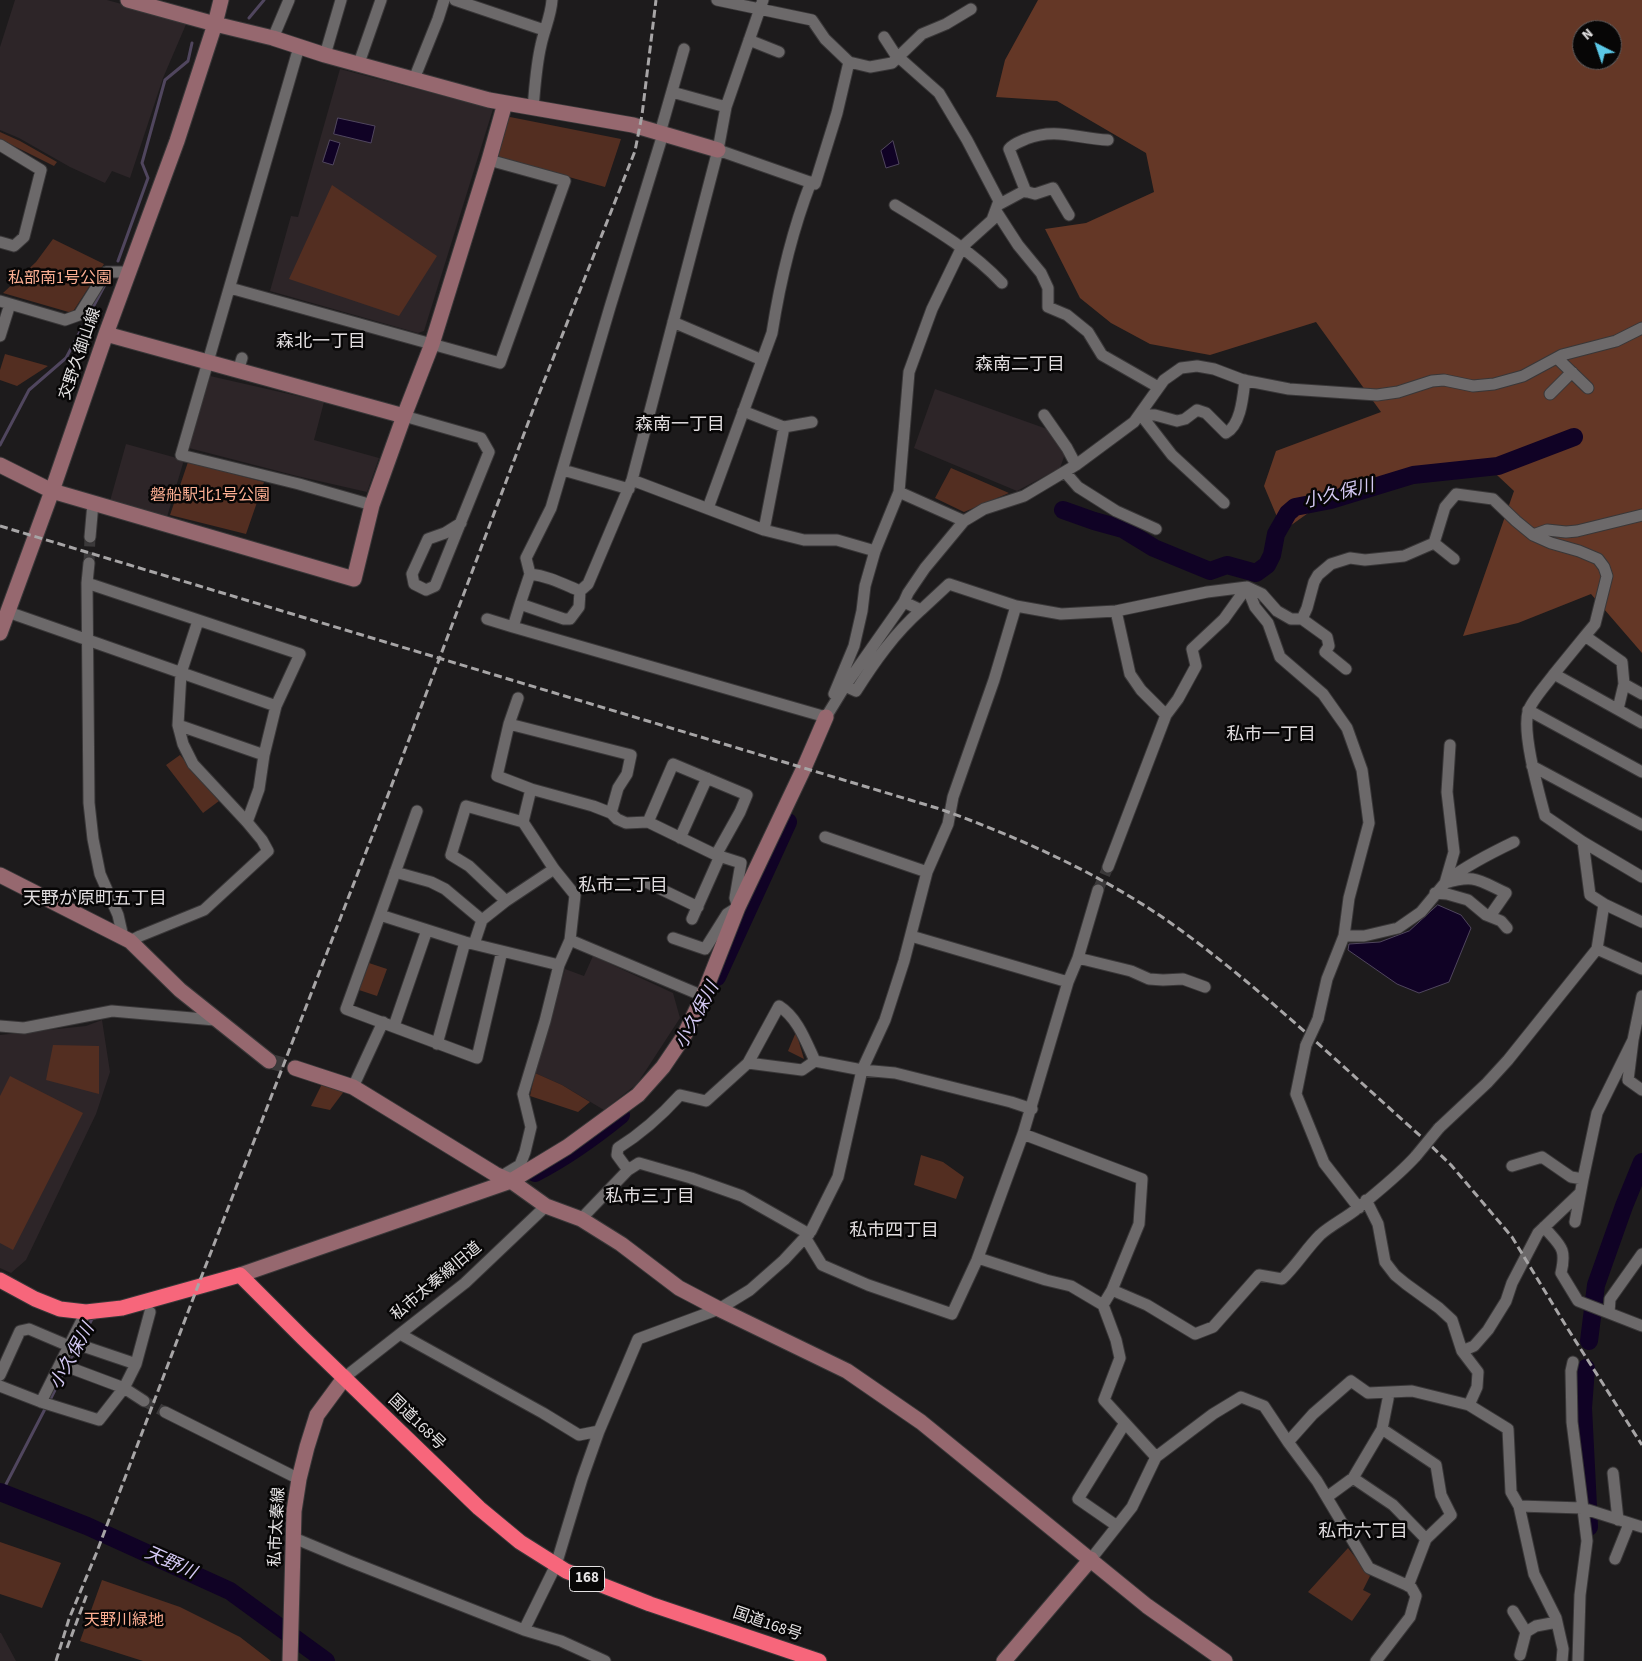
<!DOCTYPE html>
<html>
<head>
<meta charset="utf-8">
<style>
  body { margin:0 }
  #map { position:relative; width:1642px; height:1661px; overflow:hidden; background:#1d1b1c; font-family:"Source Sans 3",sans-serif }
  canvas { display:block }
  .north { position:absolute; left:1572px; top:20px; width:50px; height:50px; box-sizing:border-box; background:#070606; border:1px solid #605e5f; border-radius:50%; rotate:319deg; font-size:14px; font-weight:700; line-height:20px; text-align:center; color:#e5e3e4 }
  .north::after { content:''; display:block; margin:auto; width:18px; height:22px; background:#5bc8e7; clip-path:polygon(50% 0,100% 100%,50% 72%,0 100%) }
</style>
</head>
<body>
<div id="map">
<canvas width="1642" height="1661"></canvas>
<div class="north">N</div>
</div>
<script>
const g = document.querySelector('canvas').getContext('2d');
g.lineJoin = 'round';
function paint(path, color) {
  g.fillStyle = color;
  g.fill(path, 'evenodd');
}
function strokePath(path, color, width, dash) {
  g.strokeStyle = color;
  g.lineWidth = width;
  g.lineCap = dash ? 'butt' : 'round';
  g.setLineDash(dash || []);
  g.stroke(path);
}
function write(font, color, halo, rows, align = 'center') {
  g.font = font + ' "Source Sans 3","Noto Sans JP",sans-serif';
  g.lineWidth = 5;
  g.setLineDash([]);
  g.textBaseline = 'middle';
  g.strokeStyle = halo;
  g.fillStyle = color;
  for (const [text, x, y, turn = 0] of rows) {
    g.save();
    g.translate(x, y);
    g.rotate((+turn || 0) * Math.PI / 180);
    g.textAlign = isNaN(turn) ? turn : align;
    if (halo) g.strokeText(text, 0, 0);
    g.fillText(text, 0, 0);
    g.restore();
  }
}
paint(new Path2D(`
  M15 0H107L187 22 163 78 130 178 112 171 105 183 70 167 19 138 0 130V47Z
  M340 69 493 109 424 331 418 333 270 291 291 216 298 217Z
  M210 376 324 402 314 440 379 458 367 492 297 476 189 448Z
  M935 389 1047 429 1065 454 1060 468 1017 491 914 448Z
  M126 444 184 460 167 517 110 501Z
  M593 956 673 993 680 1018 637 1084 604 1110 562 1085 535 1073 565 969 584 976Z
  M102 1020 110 1072 96 1114 26 1260 11 1273 0 1268V1035L86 1026Z
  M0 1633H1L16 1661H0Z`), '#2d2528');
paint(new Path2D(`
  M505 116 621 139 605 187 500 158 495 151Z
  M0 132 20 141 57 162 54 166 0 139Z
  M332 185 437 256 399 316 289 279Z
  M53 239 104 264 72 313 3 293 36 262Z
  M5 354 48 366 17 386 0 380V370Z
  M188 462 264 482 246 534 170 515Z
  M951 468 1009 493 964 512 935 498Z
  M180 755 219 801 203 813 166 765Z
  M369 963 387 969 377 996 359 990Z
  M796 1032 804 1059 788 1051Z
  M53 1045 99 1046V1094L46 1080Z
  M535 1073 562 1085 590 1102 578 1112 530 1096Z
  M10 1076 83 1113 13 1250 0 1243V1096Z
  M322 1084 345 1090 330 1110 311 1106Z
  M921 1155 943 1162 964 1177 956 1199 914 1185Z
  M0 1542 61 1563 42 1608 0 1594Z
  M1348 1548 1370 1576 1363 1590 1371 1594 1352 1621 1308 1592Z
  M102 1580 180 1607 240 1637 271 1661H143L80 1641Z`), '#532e21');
paint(new Path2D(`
  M1038 0H1642V653L1591 594 1518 623 1463 636 1514 491 1482 461 1362 499 1311 511 1283 531 1264 486 1276 451 1381 412 1316 322 1210 355 1150 344 1111 323 1080 298 1045 229 1086 223 1154 192 1146 153 1057 101 996 97 1005 60ZM1582 30H1612V60H1582Z`), '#643726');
const water = new Path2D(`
  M338 118 375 126 371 143 334 134Z
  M330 140 340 143 333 165 323 162Z
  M893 141 899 164 886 168 881 151Z
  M1438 905 1461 915 1471 928 1449 982 1419 993 1397 984 1348 950 1349 944 1380 942 1409 931Z`);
paint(water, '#100225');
strokePath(water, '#50465e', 1);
strokePath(new Path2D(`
  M249 18 264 0
  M118 261 148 178 142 163 165 80 188 61 192 43
  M0 445 29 390 66 358 108 279
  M80 1342 92 1319 95 1318
  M68 1364 77 1347
  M49 1402 65 1370
  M2 1492 46 1407`), '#50465e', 3);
strokePath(new Path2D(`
  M1063 510 1094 521 1123 529 1154 548 1210 571 1227 565 1256 573 1267 565 1272 555 1276 534 1288 513 1295 507 1331 500 1413 475 1498 466 1574 437
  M717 977 788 822
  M535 1173C566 1157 594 1137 621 1115
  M1589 1341 1596 1285 1624 1206 1642 1162
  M1586 1368 1583 1408 1589 1527
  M0 1492 87 1526 230 1591 326 1661`), '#100225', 18);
strokePath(new Path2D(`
  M89 563 90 537
  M1098 890 1108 867
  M144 1401 165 1412`), '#3b393a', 11, [11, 5.5]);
strokePath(new Path2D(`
  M269 1061 295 1068`), '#3b393a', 15, [15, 8]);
const street = new Path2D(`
  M455 0 544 30
  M717 0 812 20 825 39 849 62 870 67 892 63 922 34 946 24 971 9
  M273 38 289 0
  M749 40 779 52
  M299 47 181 455 299 484 372 505
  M325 55 341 0
  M359 63 381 0
  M414 79 438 19 444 0
  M672 92 726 107
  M533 108C535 87 536 66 541 45 544 30 551 16 552 0
  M660 133 684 49
  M0 145 41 170 24 237 14 246 0 242
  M718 150 815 184 837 113 849 62
  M1026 192 1009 149C1014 143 1020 142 1026 139 1056 127 1078 139 1108 140
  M895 205C933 228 971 250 1002 283
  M998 205 1024 191 1035 194 1053 188 1069 215
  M996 211 1018 245 1041 273 1048 288V307L1067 315 1088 332 1102 355 1158 387
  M230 288 500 363 565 181 489 160
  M0 301 65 320 79 315 106 272H129
  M673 322 762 360
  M0 336 10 304
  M1557 358 1588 388
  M238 371 242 358
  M1550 394 1572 372
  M743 411 784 427 812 422
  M1044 415 1067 448 1076 465
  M1141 415H1155L1177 421 1185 419 1197 410 1206 413 1226 433C1241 425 1243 396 1245 380
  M1141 415 1172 455 1224 503
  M404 416 481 438 489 452 435 586 426 590 414 584 412 574 428 539 445 533 461 523
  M563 470 629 489
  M1065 472 1078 487 1116 511 1156 529
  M632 480 764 530 804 540H837L875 551
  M899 492 964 521
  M708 508 772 333C780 282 792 231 811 182
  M764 530 784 427
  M1533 535 1547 530 1566 532 1577 531 1642 515
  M90 537 93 503
  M1434 543 1454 559
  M89 563 87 583 89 803 93 839 100 874 118 915 123 937
  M530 574 526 558 551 508 610 307 663 134
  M87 583 300 654 276 706 264 755 259 789 247 822 193 764 183 744 178 725 181 673 198 621
  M1247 587 1255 607 1268 623 1280 657 1323 694 1347 728 1362 770 1369 823 1349 898 1344 936 1327 979 1318 1019
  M580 591C563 584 548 576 530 574L520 604 564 619H570L579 607 580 591 588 584 632 480 718 150 726 107 763 0
  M520 604 513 627 826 717 845 686 904 602 908 593 925 568 964 521 984 509 1024 496 1076 465 1134 422 1164 380 1181 368 1197 366 1214 369 1243 380 1289 389 1377 395 1398 392 1432 381 1444 380 1473 386 1494 384 1523 376 1562 355 1616 341 1642 328
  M1016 606 1061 614 1116 611 1207 592 1247 587 1262 594 1277 611 1291 619H1302L1307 608 1314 582 1318 575 1331 564 1350 558 1365 560 1404 556 1434 543 1445 507 1456 494 1493 499 1516 521 1533 535 1551 543 1579 551 1598 559 1604 567 1607 576 1595 624 1585 636
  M8 612 276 706
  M487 619 513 627
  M1302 619 1327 637 1329 646 1325 652 1346 669
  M1554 674 1585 636 1622 662 1624 684 1618 709
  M1624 684 1642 694
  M845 686 856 691C875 661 894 634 921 610
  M834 694 854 646 862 611 865 586 875 551 899 492 909 372 932 309 962 247 992 220 999 201 967 140 939 93 895 54 884 37
  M518 698 509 724 497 776 531 789 593 806 611 813 617 819 626 823 648 822 716 855 741 863 735 898 738 907 727 914 705 949 673 938
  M1528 710 1642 772
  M1166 715 1178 699 1196 666 1192 649 1224 619 1247 587
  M1642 723 1554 674C1547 684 1531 701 1528 712 1522 734 1539 793 1545 816L1583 842 1642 877
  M509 724 631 755 627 774 618 788 611 813
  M178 725 264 755
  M1532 766 1642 825
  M523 822 466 806 451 855 469 866 506 901 554 869
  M648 822 673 764 747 795 740 812 716 855
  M825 837 927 872
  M680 838 707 778
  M1108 867 1166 715 1141 690 1130 674 1116 611
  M395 872 431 882 445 889 482 920
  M1449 879C1469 864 1491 853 1514 842
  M644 881 698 907
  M1445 883C1475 874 1478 880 1506 893L1490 916
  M1435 893 1447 894 1468 900 1486 915 1501 921 1507 928
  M1604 904 1642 922
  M380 915 417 811
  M692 919 720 856
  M911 936 1068 982
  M1344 936H1364L1398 928 1421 912 1445 883 1454 852 1447 792 1450 745
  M570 940 703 996
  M130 941 140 936 204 910 268 851 262 840 247 822
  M474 944 482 920 506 901
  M1597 949 1642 969
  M502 951 477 1058 346 1009 380 915 465 942 559 965 570 940 575 895 554 869 523 822 531 789
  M1078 958 1131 971 1149 979 1163 980 1183 979 1205 987
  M1642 996 1633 1040 1628 1080 1642 1090
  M0 1026 24 1028 112 1011 215 1020
  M394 1026 427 930
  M437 1044 465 942
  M1306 1045 1296 1094 1324 1163 1359 1208
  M748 1063 802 1070 815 1061 862 1070 895 1073 1011 1102 1032 1109
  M353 1087 383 1022
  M1439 1128 1487 1083 1508 1060 1597 949 1604 904 1590 895 1583 842
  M1023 1134 1142 1179 1139 1224 1112 1290 1103 1305 1116 1340 1120 1358 1104 1400 1156 1457
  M1512 1166 1542 1157 1571 1177 1583 1179 1575 1222
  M628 1170 617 1155 618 1148C642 1133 661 1116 680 1095L706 1101 748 1063 779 1006C798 1018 806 1042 815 1061
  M500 1177 520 1165 525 1152 531 1127 523 1094 545 1021 559 965
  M1583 1179 1597 1113 1633 1040
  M1366 1200 1378 1224 1385 1262 1395 1275 1406 1284 1439 1308 1452 1320 1462 1351 1478 1372 1477 1387 1469 1405
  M581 1219 628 1170 639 1163 691 1178 742 1196 809 1234
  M1544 1227C1560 1246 1567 1247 1561 1273L1578 1301 1642 1326
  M805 1237 822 1265 868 1285 952 1314 977 1260 1023 1134 1068 982 1078 958 1098 890
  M978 1258 1046 1280 1071 1286 1103 1305
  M1112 1290 1147 1305 1195 1334 1213 1327 1259 1275 1282 1279C1296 1266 1306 1249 1320 1235 1331 1225 1346 1218 1358 1208 1378 1191 1398 1176 1416 1156
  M1609 1313 1610 1299 1642 1254
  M400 1334 543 1413 579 1435 599 1431
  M1462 1351 1474 1346 1488 1330 1506 1301 1512 1283 1538 1233 1580 1193
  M1573 1362 1571 1371 1572 1422 1587 1541 1580 1595 1578 1661
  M60 1364 124 1388 136 1364 71 1342
  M136 1364 150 1312
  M0 1375 20 1331 29 1329 69 1346
  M345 1377 465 1283 546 1206
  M0 1386 41 1402 99 1420 124 1388 144 1401
  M41 1402 86 1312
  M165 1412 299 1479
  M1382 1429 1436 1465 1441 1495 1451 1515 1426 1539 1408 1586
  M1288 1442 1313 1414 1351 1381 1368 1393 1412 1391 1469 1405 1508 1429 1511 1492 1519 1506 1582 1508 1642 1527
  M1613 1473 1618 1520
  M1353 1478 1393 1505 1426 1539
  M1327 1497 1353 1478 1382 1429 1389 1394
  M1519 1506 1534 1574 1556 1618 1563 1649 1562 1661
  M1117 1526 1078 1499 1125 1423
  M294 1538 349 1561 524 1630 556 1565 582 1479 599 1431 638 1339 719 1309 750 1290 784 1260 811 1231 838 1177 862 1070 885 1020 904 961 927 872 948 824 953 797 994 680 1016 606 949 584 921 610 904 602
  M1091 1559 1132 1507 1156 1457 1213 1414 1241 1397 1264 1406 1288 1442 1317 1481 1369 1568 1411 1587 1416 1596 1410 1617 1376 1661
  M1615 1559 1629 1524
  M1513 1611 1526 1632
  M524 1630 561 1641 605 1661
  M1520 1655 1526 1632 1536 1626 1557 1622`);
const secondary = new Path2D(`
  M128 0 215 24 273 38 325 55 489 100 633 125 718 150
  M106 334 404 416
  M0 465 52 491 354 579 372 505 404 416 432 344 489 160 505 103
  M0 633 52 491 106 334 177 141 215 24 221 0
  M0 875 130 941 180 990 269 1061
  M295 1068 353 1087 495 1174 511 1181 546 1206 581 1219 621 1244 679 1288 719 1309 847 1371 921 1422 1147 1606 1225 1661
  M240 1275 511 1181 567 1147 638 1095 663 1067 684 1036 703 996 738 907 804 768 826 717
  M290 1661 294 1511 299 1479 307 1447 317 1415 345 1377
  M1004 1661 1091 1559`);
const highway = new Path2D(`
  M0 1280 35 1299 60 1309 86 1312 122 1308 240 1275 303 1338 479 1508 520 1542 566 1571 650 1604 819 1661`);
strokePath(street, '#393738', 13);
strokePath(secondary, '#393738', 17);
strokePath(highway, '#393738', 17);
strokePath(street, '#6c696a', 11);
strokePath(secondary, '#96686f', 15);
strokePath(highway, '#f7667b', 15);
strokePath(new Path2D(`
  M0 526 940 809C1026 840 1112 879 1186 934 1270 996 1346 1070 1425 1140L1451 1165 1512 1237 1566 1326 1642 1445
  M67 1648 87 1594
  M56 1661 69 1619 96 1554 199 1283 385 803 539 394 635 151 642 115 656 0`), '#a7a5a6', 3, [8, 4]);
const streetBridge = new Path2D(`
  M1306 1045 1318 1019
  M1416 1156 1439 1128`);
strokePath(streetBridge, '#393738', 13, []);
strokePath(streetBridge, '#6c696a', 11);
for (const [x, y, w] of [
  [587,1579,35]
]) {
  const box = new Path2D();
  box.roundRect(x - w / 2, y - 12.5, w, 25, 4);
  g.fillStyle = '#070606';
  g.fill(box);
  strokePath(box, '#e5e3e4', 1);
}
write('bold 15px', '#e5e3e4', null, [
  ["168",587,1579]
]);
write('16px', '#fcae92', '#070606', [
  ["私部南1号公園",60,279],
  ["磐船駅北1号公園",210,496],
  ["天野川緑地",124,1621]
]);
write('16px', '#e5e3e4', '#070606', [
  ["交野久御山線",81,354,-71],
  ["私市太秦線旧道",437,1282,-40],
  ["国道168号",416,1423,44],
  ["私市太秦線",278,1527,-87],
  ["国道168号",767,1625,19]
]);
write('18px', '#e1dddf', '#070606', [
  ["森北一丁目",321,343],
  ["森南二丁目",1020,366],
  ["森南一丁目",680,426],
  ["私市一丁目",1271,736],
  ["私市二丁目",623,887],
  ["天野が原町五丁目",95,900],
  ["私市三丁目",650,1198],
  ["私市四丁目",894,1232],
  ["私市六丁目",1363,1533]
]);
write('italic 18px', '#d4c9f4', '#070606', [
  ["小久保川",1339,495,-14],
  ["小久保川",698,1016,-62],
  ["小久保川",73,1357,-61],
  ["天野川",170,1564,24]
]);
</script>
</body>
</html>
